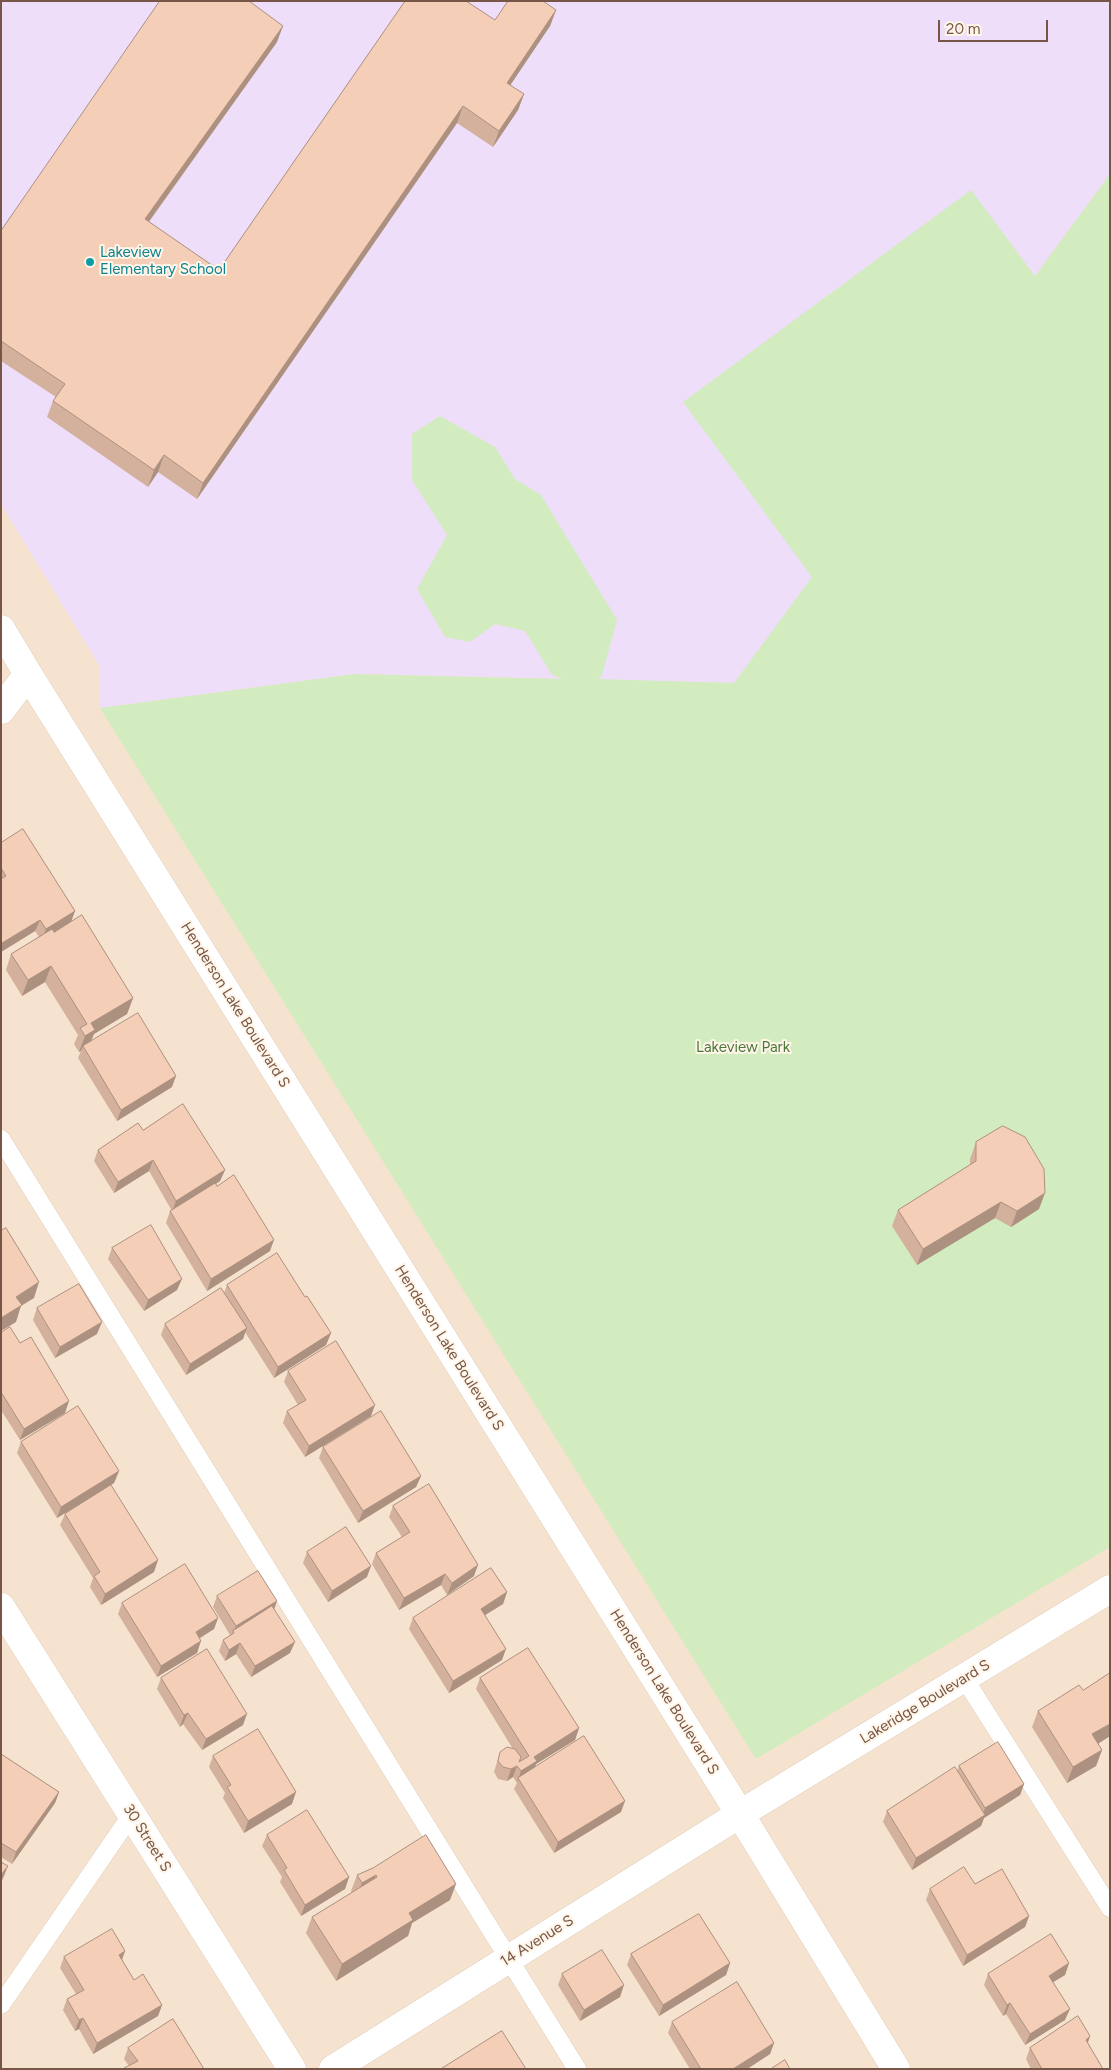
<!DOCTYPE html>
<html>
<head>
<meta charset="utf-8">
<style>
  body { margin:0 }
  #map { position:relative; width:1111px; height:2070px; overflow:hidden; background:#fef2e2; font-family:Figtree,sans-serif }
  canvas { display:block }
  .frame { position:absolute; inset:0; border:2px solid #775647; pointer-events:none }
  .scale { position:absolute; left:938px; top:20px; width:110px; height:22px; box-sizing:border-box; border:2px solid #775647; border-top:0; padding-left:6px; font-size:15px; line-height:18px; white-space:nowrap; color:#775647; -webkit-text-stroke:4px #fff6e9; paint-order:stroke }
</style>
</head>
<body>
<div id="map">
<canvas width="1111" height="2070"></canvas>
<div class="frame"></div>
<div class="scale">20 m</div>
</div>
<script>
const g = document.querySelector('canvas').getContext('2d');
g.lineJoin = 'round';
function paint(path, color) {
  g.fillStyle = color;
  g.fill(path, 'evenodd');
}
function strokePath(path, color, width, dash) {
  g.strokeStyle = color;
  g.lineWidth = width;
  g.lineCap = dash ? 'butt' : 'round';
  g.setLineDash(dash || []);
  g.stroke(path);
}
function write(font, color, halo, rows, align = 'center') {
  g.font = font + ' Figtree,sans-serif';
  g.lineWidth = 4;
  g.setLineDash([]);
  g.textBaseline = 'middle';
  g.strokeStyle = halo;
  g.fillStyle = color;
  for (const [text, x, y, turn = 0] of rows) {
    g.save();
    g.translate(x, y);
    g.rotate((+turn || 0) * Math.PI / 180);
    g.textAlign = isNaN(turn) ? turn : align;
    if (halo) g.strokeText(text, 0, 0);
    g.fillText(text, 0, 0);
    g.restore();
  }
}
paint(new Path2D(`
  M1 1H1110V2069H1Z`), '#f6e3cf');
paint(new Path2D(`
  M1 1H1110V174L734 683 355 674 100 708 99 665 1 504Z`), '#efdefa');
paint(new Path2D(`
  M1110 174V1547L756 1759 100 708 355 674 563 679 552 675 525 631 495 624 470 642 445 637 417 589 447 535 412 480V434L440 416 495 447 515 479 541 495 617 620 602 675 598 679 734 683 812 577 683 402 971 190 1035 276Z`), '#d2ecbf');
const lane = new Path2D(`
  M1 1139 577 2069
  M964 1678 1110 1908
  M1 2005 132 1814`);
const street = new Path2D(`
  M1 629 28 674 740 1814 896 2069
  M1 710 28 674
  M1 1607 292 2069
  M333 2069 740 1814 1110 1589`);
strokePath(lane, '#e2cebd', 19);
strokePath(street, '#e2cebd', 29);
strokePath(lane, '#fff', 18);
strokePath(street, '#fff', 28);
paint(new Path2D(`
  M556 10 550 26 510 85 524 94 518 110 493 147 457 123 197 499 158 472 148 487 47 417 53 401 56 397 1 361V231L277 42 149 222 219 270 495 20Z
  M1 843 75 911 71 921 133 998 127 1014 94 1034 91 1041 172 1087 117 1121 78 1058 81 1051 79 1052 74 1044 78 1035 45 982 22 996 6 970 11 954 39 937 35 931 1 952Z
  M143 1130 225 1170 220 1181 216 1184 270 1251 207 1291 166 1223 170 1211H172L149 1171 114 1193 94 1161 98 1150Z
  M976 1142 1039 1209 1011 1227 995 1218 917 1265 892 1226 898 1210 970 1165V1159Z
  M112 1248 177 1290 144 1311 108 1259Z
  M227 1285 305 1297 331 1333 326 1345 274 1378 245 1332 243 1339 186 1375 161 1335 165 1324 224 1293Z
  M37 1308 97 1334 55 1358 33 1320Z
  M1 1333 20 1343 65 1413 20 1440 1 1410Z
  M288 1371 371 1416 305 1457 283 1423 287 1411 298 1405 284 1382Z
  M21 1442 119 1471 114 1483 57 1518 17 1453Z
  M323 1447 421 1476 416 1487 358 1523 319 1458Z
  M393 1506 474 1576 447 1595 441 1585 399 1610 372 1564 376 1553 402 1537 389 1517Z
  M65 1514 154 1572 101 1605 90 1587 93 1578 60 1525Z
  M307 1552 367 1577 328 1602 303 1563Z
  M507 1592 503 1604 485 1615 502 1660 449 1693 409 1629 413 1618Z
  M217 1596 277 1601 274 1609 290 1653 251 1677 236 1654 225 1661 219 1651 223 1640 230 1635 213 1607Z
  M122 1603 218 1618 214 1629 199 1639 197 1653 157 1677 118 1614Z
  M161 1678 243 1725 202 1750 183 1724 180 1727 157 1689Z
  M480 1678 579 1728 575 1740 536 1764 535 1768 621 1812 554 1853 514 1789 517 1783 513 1777 507 1781 498 1779 494 1772 500 1752 513 1749 476 1689Z
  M1038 1711 1110 1736 1098 1744 1102 1750 1096 1766 1067 1783 1032 1727Z
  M1 1754 59 1792 55 1803 12 1864 1 1857Z
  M213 1756 292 1804 244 1833 223 1798 225 1793 209 1767Z
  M959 1766 1024 1784 1020 1795 984 1818 981 1826 912 1870 883 1822 887 1811 957 1771Z
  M267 1835 349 1877 345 1889 301 1916 280 1882 282 1877 262 1846Z
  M373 1868 450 1900 412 1923 408 1936 336 1981 306 1933 312 1917 352 1893 351 1891 357 1875Z
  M975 1884 1029 1916 1025 1927 963 1966 926 1900 930 1889Z
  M125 1951 122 1960 134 1980 162 2005 158 2016 93 2054 79 2029 75 2031 63 2010 67 1999 76 1994 60 1968 64 1957Z
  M631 1954 730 1963 726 1975 659 2016 627 1965Z
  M1069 1963 1065 1975 1053 1982 1065 2020 1025 2045 1006 2014 1003 2016 984 1985 988 1974Z
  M562 1974 620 1997 580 2021 558 1985Z
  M672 2022 774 2043 770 2054 747 2069H690L668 2033Z
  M1090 2036 1088 2043 1103 2069H1031L1026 2059 1030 2048Z
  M128 2048 204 2069H124L129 2066 124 2059Z`), '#d3b19d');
paint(new Path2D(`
  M556 10 550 26 501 99 507 83Z
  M283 26 277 42 139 235 145 219Z
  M524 94 518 110 493 147 499 131Z
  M463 106 457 123 197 499 203 483Z
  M164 455 158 472 148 487 154 470Z
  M75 911 71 922 42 940 46 929Z
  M40 920 35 931 1 952V946L2 943Z
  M51 966 45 982 22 996 28 980Z
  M133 998 127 1014 94 1034 89 1046H83L81 1051 79 1052 85 1036 91 1023Z
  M176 1076 172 1087 117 1121 121 1110Z
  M153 1160 149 1171 114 1193 118 1182Z
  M225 1170 220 1181 172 1212 176 1201Z
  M1045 1193 1039 1209 1011 1227 1017 1211Z
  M1001 1202 995 1218 917 1265 923 1249Z
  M274 1240 270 1251 207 1291 211 1279Z
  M182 1279 177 1290 144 1311 148 1300Z
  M39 1282 34 1298 21 1306 16 1322 1 1331V1318L16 1297Z
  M102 1322 97 1334 55 1358 60 1347Z
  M247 1328 243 1339 186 1375 190 1364Z
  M331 1333 326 1345 274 1378 278 1367Z
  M69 1401 65 1413 20 1440 24 1429Z
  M375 1405 371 1416 305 1457 309 1446Z
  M119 1471 114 1483 57 1518 61 1507Z
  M421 1476 416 1487 358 1523 363 1511Z
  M158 1560 154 1572 101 1605 105 1594Z
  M478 1565 474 1576 447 1595 452 1583Z
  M371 1566 367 1577 328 1602 332 1591Z
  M445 1574 441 1585 399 1610 404 1598Z
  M507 1592 503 1604 477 1620 481 1609Z
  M277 1601 273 1612 232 1637 236 1626Z
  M218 1618 214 1629 191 1643 196 1632Z
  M201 1641 197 1653 157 1677 161 1666Z
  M295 1642 290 1653 251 1677 255 1666Z
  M240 1643 236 1654 225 1661 229 1650Z
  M506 1649 502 1660 449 1693 453 1681Z
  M188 1713 183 1724 180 1727 184 1715Z
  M247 1714 243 1725 202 1750 206 1739Z
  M1110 1724V1736L1086 1751 1092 1734Z
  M579 1728 575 1740 536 1764 533 1772 518 1778 517 1783 521 1771 534 1757Z
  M1102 1750 1096 1766 1067 1783 1073 1767Z
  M517 1766 513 1777 507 1781 511 1769Z
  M1024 1784 1020 1795 984 1818 981 1826 912 1870 916 1858 982 1817 985 1808Z
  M59 1792 55 1803 12 1864 16 1852Z
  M296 1792 292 1804 244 1833 248 1821Z
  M625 1801 621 1812 554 1853 558 1842Z
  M8 1866 1 1883V1875Z
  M376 1875 370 1891 356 1899 362 1883Z
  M349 1877 345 1889 301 1916 305 1905Z
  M456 1884 450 1900 412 1923 408 1936 336 1981 342 1964 409 1913Z
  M1029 1916 1025 1927 963 1966 967 1955Z
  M125 1951 121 1962 119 1955Z
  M730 1963 726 1975 659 2016 663 2005Z
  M1069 1963 1065 1975 1045 1987 1049 1976Z
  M624 1985 620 1997 580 2021 584 2010Z
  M1010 2003 1006 2014 1003 2016 1007 2005Z
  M162 2005 158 2016 93 2054 97 2043Z
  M1070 2009 1065 2020 1025 2045 1030 2034Z
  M83 2018 79 2029 75 2031 79 2020Z
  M1090 2036 1086 2047V2040Z
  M774 2043 770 2054 747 2069H733Z`), '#ac9080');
const building = new Path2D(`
  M160 1H249L283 26 145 219 219 270 405 1H466L495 20 508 1H543L556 10 507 83 524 94 499 131 463 106 203 483 164 455 154 470 53 401 65 384 1 341V231Z
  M23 829 75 911 46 929 40 920 2 943 1 941V879L6 876 1 868V843Z
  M82 915 133 998 91 1023 95 1030 85 1036 80 1028 87 1024 51 966 28 980 11 954 52 929 54 932Z
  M138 1013 176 1076 121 1110 83 1046Z
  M183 1104 225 1170 176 1201 153 1160 118 1182 98 1150 138 1123 143 1130Z
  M1003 1126 1025 1137 1044 1169 1045 1193 1017 1211 1001 1202 923 1249 898 1210 976 1161V1142Z
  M234 1175 274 1240 211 1279 170 1211 215 1183 217 1186Z
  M151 1225 182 1279 148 1300 112 1248Z
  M6 1228 39 1282 16 1297 22 1305 1 1318V1231Z
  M277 1253 305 1297 307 1296 331 1333 278 1367 227 1285Z
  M79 1284 102 1322 60 1347 37 1308Z
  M221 1288 247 1328 190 1364 165 1324Z
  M10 1327 20 1343 31 1337 69 1401 24 1429 1 1392V1333Z
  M336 1341 375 1405 309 1446 287 1411 306 1400 288 1371Z
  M78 1406 119 1471 61 1507 21 1442Z
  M381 1411 421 1476 363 1511 323 1447Z
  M429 1484 478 1565 452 1583 445 1574 404 1598 376 1553 410 1532 393 1506Z
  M111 1485 158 1560 105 1594 94 1576 100 1572 65 1514Z
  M346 1527 371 1566 332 1591 307 1552Z
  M185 1564 218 1618 196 1632 201 1641 161 1666 122 1603Z
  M491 1568 507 1592 481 1609 506 1649 453 1681 413 1618Z
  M258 1571 277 1601 236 1626 217 1596Z
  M272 1606 295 1642 255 1666 240 1643 229 1650 223 1640 234 1633 233 1631Z
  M528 1648 579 1728 534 1757 537 1761 521 1771 517 1766 511 1769 503 1767 498 1761 500 1752 507 1747 515 1749 521 1757 519 1762 529 1756 480 1678Z
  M207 1649 247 1714 206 1739 188 1713 184 1715 161 1678Z
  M1110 1673V1724L1092 1734 1102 1750 1073 1767 1038 1711 1079 1685 1083 1690Z
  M258 1729 296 1792 248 1821 227 1787 231 1785 213 1756Z
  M584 1736 625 1801 558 1842 518 1778Z
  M998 1742 1024 1784 985 1808 959 1766Z
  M1 1754 59 1792 16 1852 1 1843Z
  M955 1767 985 1815 916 1858 887 1811Z
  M307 1810 349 1877 305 1905 284 1870 287 1868 267 1835Z
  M426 1835 456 1884 409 1913 413 1920 342 1964 312 1917 377 1877 376 1875 362 1883 357 1875 373 1868Z
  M1 1862 8 1866 1 1875Z
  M964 1867 975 1884 1002 1869 1029 1916 967 1955 930 1889Z
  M699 1914 730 1963 663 2005 631 1954Z
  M112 1929 125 1951 119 1955 134 1980 143 1974 162 2005 97 2043 83 2018 79 2020 67 1999 84 1990 64 1957Z
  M1051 1934 1069 1963 1049 1976 1070 2009 1030 2034 1010 2003 1007 2005 988 1974Z
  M602 1950 624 1985 584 2010 562 1974Z
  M737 1982 774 2043 733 2069H701L672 2022Z
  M1078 2016 1090 2036 1086 2040 1103 2069H1042L1030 2048Z
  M173 2019 204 2069H125L124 2068 138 2061 128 2048Z
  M502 2031 526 2069H441Z
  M785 2060 790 2069H771Z`);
paint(building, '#f5ceb7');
strokePath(building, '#ac9080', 1);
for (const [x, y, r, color] of [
  [90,262,5,"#0f9aa8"]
]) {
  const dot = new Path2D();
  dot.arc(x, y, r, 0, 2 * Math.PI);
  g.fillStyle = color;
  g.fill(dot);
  strokePath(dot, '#fff6e9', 2);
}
write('15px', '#0d838f', '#fff6e9', [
  ["Lakeview",100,253],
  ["Elementary School",100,270]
], 'left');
write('15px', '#775647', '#fff6e9', [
  ["Henderson Lake Boulevard S",235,1005,58],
  ["Henderson Lake Boulevard S",449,1348,58],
  ["Henderson Lake Boulevard S",664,1692,58],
  ["Lakeridge Boulevard S",925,1702,-31],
  ["30 Street S",147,1838,58],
  ["14 Avenue S",537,1941,-32]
]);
write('15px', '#4e773c', '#fff6e9', [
  ["Lakeview Park",743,1048]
]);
</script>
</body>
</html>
